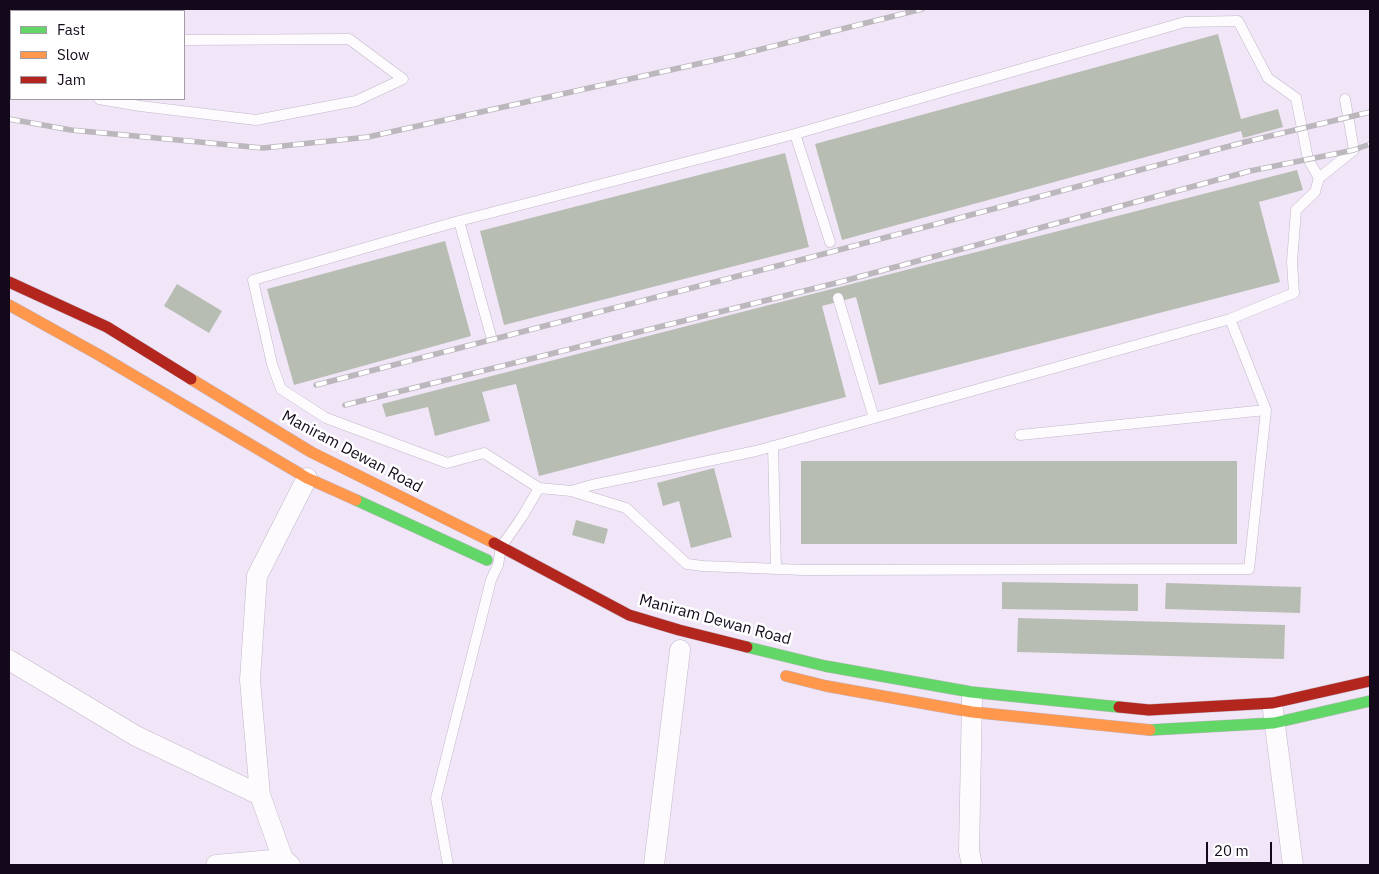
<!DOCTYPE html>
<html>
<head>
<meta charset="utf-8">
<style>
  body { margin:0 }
  #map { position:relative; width:1379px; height:874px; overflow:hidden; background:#f1e6f7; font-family:"IBM Plex Sans",sans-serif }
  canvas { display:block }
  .frame { position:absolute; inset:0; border:10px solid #14091a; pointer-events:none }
  .legend { position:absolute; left:10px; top:10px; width:175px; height:90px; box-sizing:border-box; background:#fff; border:1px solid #a19da3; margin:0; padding:6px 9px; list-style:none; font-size:15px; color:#14091a }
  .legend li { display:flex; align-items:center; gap:10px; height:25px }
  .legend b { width:25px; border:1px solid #a19da3 }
  .scale { position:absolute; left:1206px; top:842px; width:66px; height:22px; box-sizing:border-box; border:2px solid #14091a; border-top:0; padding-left:6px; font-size:15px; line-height:18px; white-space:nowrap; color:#14091a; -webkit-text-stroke:4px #fff; paint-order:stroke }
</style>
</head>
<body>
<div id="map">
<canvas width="1379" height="874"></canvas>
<div class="frame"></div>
<ul class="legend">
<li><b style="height:6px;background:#63d668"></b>Fast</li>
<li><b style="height:6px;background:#ff974d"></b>Slow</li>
<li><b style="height:6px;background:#b3261e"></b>Jam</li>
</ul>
<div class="scale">20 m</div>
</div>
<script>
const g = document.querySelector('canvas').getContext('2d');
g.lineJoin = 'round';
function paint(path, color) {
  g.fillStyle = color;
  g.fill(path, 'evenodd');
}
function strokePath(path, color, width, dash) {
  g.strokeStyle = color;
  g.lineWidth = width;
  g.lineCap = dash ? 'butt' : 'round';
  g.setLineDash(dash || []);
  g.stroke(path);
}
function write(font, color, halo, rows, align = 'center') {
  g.font = font + ' "IBM Plex Sans",sans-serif';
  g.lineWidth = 5;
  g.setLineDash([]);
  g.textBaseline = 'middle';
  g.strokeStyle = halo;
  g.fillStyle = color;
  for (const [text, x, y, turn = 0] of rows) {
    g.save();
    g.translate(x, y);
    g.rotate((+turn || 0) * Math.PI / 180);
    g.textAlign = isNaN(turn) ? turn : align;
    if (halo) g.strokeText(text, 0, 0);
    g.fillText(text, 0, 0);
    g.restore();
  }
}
paint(new Path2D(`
  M1218 34 1241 119 1278 109 1283 127 1243 138 1241 131 842 240 815 144Z
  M785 153 809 247 504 325 480 231Z
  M1297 170 1303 190 1259 202 1280 282 879 385 856 297 822 306 846 397 539 476 516 384 482 392 490 421 435 436 428 407 386 417 382 404Z
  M445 241 471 336 294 385 267 289Z
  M177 284 222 311 209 333 164 306Z
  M801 461H1237V544H801Z
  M714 468 732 537 691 548 679 501 663 506 657 483Z
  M576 520 608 529 604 544 572 535Z
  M1002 582 1138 584V611L1002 609Z
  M1166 583 1301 587 1300 613 1165 609Z
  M1018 618 1285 625 1284 659 1017 652Z`), '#b8bdb3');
const lane = new Path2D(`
  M9 45H11
  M9 82 11 83
  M99 99 140 106 256 120 356 101 403 79 349 39 184 40
  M795 134 830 242
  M1319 178 1354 150 1345 99
  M459 221 491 336
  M838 298 874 418
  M1020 435 1266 410
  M773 446 776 569
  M571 491 626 508 687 564 703 566 804 570 1249 569 1266 410 1230 319
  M448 865 436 798 491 580 498 565 501 547 522 517 539 488 571 491 592 485 756 451 1230 319 1294 293 1292 262 1296 210 1315 192 1319 178 1308 159 1296 98 1268 78 1238 21 1185 22 795 134 459 221 253 280 272 364 281 389 326 418 447 463 484 453 539 488`);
const street = new Path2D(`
  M9 660 136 736 260 795
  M972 699 969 851 972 865
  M1273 710 1293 865
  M216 865 283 859
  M290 865 283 859 260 795 250 680 257 576 307 478
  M654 865 680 650`);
const fast = new Path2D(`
  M356 500 487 560
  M747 647 825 666 971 692 1119 707
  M1150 730 1274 723 1370 701`);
const slow = new Path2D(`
  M9 305 99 355 307 478 356 500
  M191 379 311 452 494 543
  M786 676 826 686 972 712 1150 730`);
const jam = new Path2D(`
  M9 282 107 327 191 379
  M494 543 629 615 679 630 747 647
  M1119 707 1149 710 1273 703 1370 681`);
strokePath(lane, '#c2b7c8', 11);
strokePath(street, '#c2b7c8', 21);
strokePath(fast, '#c2b7c8', 12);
strokePath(slow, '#c2b7c8', 12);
strokePath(jam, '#c2b7c8', 12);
strokePath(lane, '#fdfbfe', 10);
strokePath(street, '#fdfbfe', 20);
strokePath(fast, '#63d668', 11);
strokePath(slow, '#ff974d', 11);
strokePath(jam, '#b3261e', 11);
const rail = new Path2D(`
  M9 11H50
  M66 11 89 9
  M9 119 71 130 263 148 368 137 738 55 922 9
  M316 385 831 252 1245 142 1370 112
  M345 405 840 282 1250 171 1354 150 1370 144`);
strokePath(rail, '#bbb7bc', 5.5);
strokePath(rail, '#fff', 4, [11]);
write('16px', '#14091a', '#fff', [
  ["Maniram Dewan Road",352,452,28],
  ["Maniram Dewan Road",715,620,15]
]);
</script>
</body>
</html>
